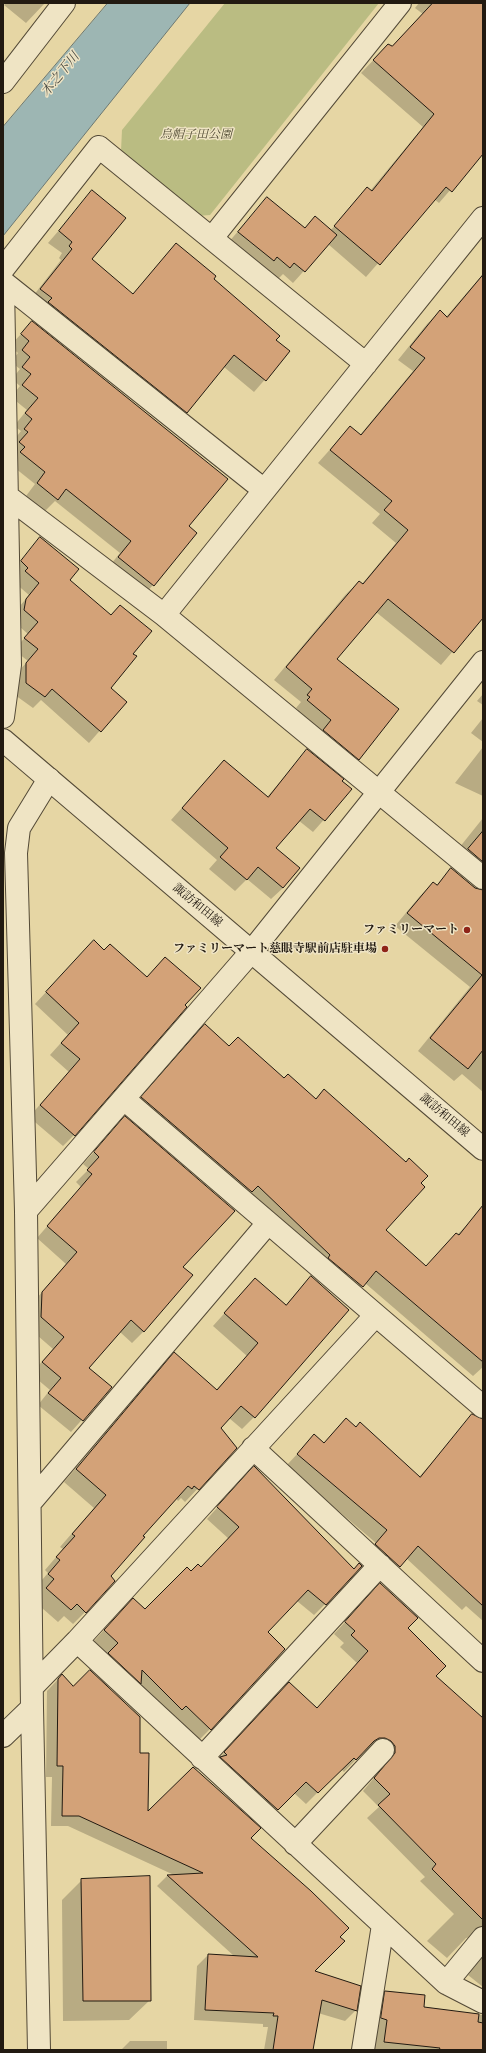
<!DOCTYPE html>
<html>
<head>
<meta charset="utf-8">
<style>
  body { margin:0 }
  #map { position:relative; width:486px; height:2053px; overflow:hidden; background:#e6d6a4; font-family:"IM FELL Double Pica",serif }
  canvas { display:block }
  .frame { position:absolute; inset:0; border:4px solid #221a11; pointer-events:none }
</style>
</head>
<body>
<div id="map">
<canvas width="486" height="2053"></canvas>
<div class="frame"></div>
</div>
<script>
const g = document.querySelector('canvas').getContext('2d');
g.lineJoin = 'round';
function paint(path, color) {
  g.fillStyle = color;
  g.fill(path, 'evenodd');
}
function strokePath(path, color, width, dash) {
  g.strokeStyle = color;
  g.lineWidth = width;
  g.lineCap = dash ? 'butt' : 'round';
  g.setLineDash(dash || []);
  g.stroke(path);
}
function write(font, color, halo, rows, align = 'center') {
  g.font = font + ' "IM FELL Double Pica","Noto Serif JP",serif';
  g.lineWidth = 3;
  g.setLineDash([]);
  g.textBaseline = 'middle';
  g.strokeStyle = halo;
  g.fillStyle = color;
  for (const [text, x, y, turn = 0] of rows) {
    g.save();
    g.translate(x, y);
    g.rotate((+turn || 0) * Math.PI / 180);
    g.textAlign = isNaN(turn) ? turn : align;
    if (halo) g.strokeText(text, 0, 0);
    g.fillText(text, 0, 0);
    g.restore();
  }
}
paint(new Path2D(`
  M225 3H379L210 215 197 216 121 151 122 130Z`), '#babc82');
const water = new Path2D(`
  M108 3H190L3 236V127Z`);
paint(water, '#9db6b3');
strokePath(water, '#6c7872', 1);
paint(new Path2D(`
  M6 3H45L26 23 4 5Z
  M419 3H483V152L439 203 434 199 366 277 328 244 293 283 283 274 278 279 266 268 262 272 227 244 267 198 304 229 330 231 367 189 370 191 423 127 361 73 388 45 392 47 423 14 415 8Z
  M92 192 91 259 132 295 176 244 289 352 254 392 224 367 175 423 30 300 61 260 59 258 62 253 48 243Z
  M483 274V616L441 665 376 612 335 659 359 759 346 772 295 713 298 710 296 708 301 702 274 680 346 594 359 582 362 584 396 543 372 523 380 514 318 463 350 427 360 435 413 371 398 360 427 324 440 311 446 317Z
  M32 322 188 527 153 585 142 597 107 569 120 553 55 501 45 511 26 496 35 484 10 464 13 441 21 431 14 426 27 410 11 397 20 386 12 379 20 369 11 362 18 353 10 346Z
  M40 539 69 580 110 616 120 606 132 654 110 688 125 702 89 743 41 700 33 708 15 695V675L28 661 14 650 28 634 13 621 15 612 29 595 15 583 10 573Z
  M483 694V705L477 701Z
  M483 718V742L471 733Z
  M483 747V796L455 783Z
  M307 751 351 789 313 832 298 820 274 848 283 888 271 899 247 879 235 891 209 869 217 860 171 820 224 761 267 797Z
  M483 818V1092L462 1074 454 1081 418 1051 470 987 395 926 420 896 433 883 436 886 451 869 480 891H483V887L459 848Z
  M104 951 147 978 74 1135 63 1146 29 1117 69 1072 50 1055 68 1035 35 1004 82 953Z
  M205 1025 229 1047 315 1100 324 1090 385 1230 426 1267 444 1246 456 1234 457 1235 473 1219 483 1227V1367L473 1376 365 1283 350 1299 130 1110Z
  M125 1118 182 1267 144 1331 132 1343 120 1332 88 1369 111 1387 71 1432 38 1405 50 1390 31 1374 53 1349 30 1329 31 1305 66 1264 37 1238 81 1187 76 1182 89 1169 83 1164Z
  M255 1279 285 1306 299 1290 254 1417 242 1429 229 1418 219 1428 236 1448 185 1502 181 1498 178 1501 176 1498 142 1536 109 1576 85 1612 73 1624 64 1616 58 1622 34 1601 42 1592 36 1587 48 1573 45 1570 63 1549 60 1547 94 1508 64 1482 174 1354 216 1390 247 1356 213 1326Z
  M356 1428 419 1477 459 1432 483 1457V1621L466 1606 462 1610 406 1558 387 1578 364 1557 376 1543 286 1466 314 1436 323 1444 335 1431Z
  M243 1479 325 1604 314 1615 297 1601 266 1632 210 1729 199 1740 175 1716 170 1721 98 1664 108 1654 94 1641 122 1610 145 1611 191 1572 201 1568 229 1539 207 1519Z
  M369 1596 407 1628 434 1676 483 1719V1946L472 1937 466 1938 447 1958 427 1941 454 1914 420 1881 425 1877 367 1818 379 1807 363 1791 384 1766 383 1758 373 1749 363 1752 344 1772 341 1769 306 1804 294 1793 266 1821 213 1765 277 1695 316 1709 357 1663 340 1647 344 1643 334 1634Z
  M62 1675 139 1754 147 1813 250 1838 339 1937 313 1972 356 2010 345 2021 318 2013 312 2050H264L268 2027H263V2024L194 2020 197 1966 208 1955 234 1956 157 1886 167 1876 174 1875 68 1826H51L52 1777H46L47 1691Z
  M82 1880 150 2000 129 2020 63 2021 62 1900Z
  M483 1954V1987L468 1975Z
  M386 1992 423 2008 483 2015V2050H374V2003Z
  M130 2041H167V2050H121Z`), '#0003');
const building = new Path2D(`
  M433 3H483V154L452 192 446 187 380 265 334 226 367 187 372 191 434 114 373 60 388 44 392 46Z
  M92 190 126 218 92 259 133 294 176 243 216 276 214 279 280 336 276 340 290 351 266 381 234 355 187 413 48 302 52 298 40 289 72 249 69 246 72 242 59 231Z
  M267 197 305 228 315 216 337 235 305 272 294 263 290 268 277 257 274 261 238 232Z
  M483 275V618L454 653 388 599 337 659 399 709 359 760 323 730 331 720 307 700 310 697 307 695 312 689 286 667 359 581 363 584 408 530 384 510 392 501 330 450 350 426 361 435 425 358 410 347 440 310 447 317Z
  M32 321 228 479 189 526 197 533 154 586 118 557 131 541 66 489 58 500 37 483 45 472 20 452 25 447 19 442 28 432 24 429 32 419 25 413 38 398 22 385 31 374 22 367 30 357 22 350 29 341 21 334Z
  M40 537 79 569 70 580 111 615 120 605 152 631 133 654 137 656 111 688 127 702 101 732 52 689 45 697 26 683V663L38 649 24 638 38 622 24 610 26 599 39 583 25 571 28 568 21 561Z
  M307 749 344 779 342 781 352 789 325 821 310 809 276 848 300 868 283 888 258 867 247 880 220 857 228 848 182 808 224 760 268 797Z
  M483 831V862L468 849Z
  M451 868 475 888 483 890V1050L468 1069 430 1038 482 975 407 913 433 882 437 885Z
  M94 940 104 950 110 944 147 977 165 957 201 988 185 1005 187 1007 75 1136 40 1105 80 1059 61 1043 79 1023 46 992Z
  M205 1024 229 1046 238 1037 284 1078 288 1074 316 1099 324 1089 406 1162 409 1158 428 1176 421 1183 425 1187 386 1230 426 1266 456 1233 459 1235 483 1205V1362L376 1271 363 1287 328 1258 330 1255 258 1186 252 1192 141 1097Z
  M125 1116 235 1211 183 1267 193 1275 144 1332 131 1320 89 1368 112 1387 83 1421 48 1393 61 1378 42 1362 64 1337 41 1317 42 1292 77 1252 47 1226 92 1174 87 1170 99 1157 94 1152Z
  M311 1276 349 1310 255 1418 241 1406 221 1428 237 1448 199 1490 194 1486 192 1489 188 1486 143 1536 145 1537 111 1576 115 1581 86 1613 77 1604 71 1610 46 1588 54 1579 48 1574 60 1560 56 1557 75 1536 72 1534 106 1495 76 1469 174 1352 217 1390 258 1343 224 1313 255 1278 286 1305Z
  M472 1414 483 1419V1606L418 1546 400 1567 375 1544 387 1530 297 1454 314 1434 324 1443 346 1418 356 1427 360 1422 420 1477Z
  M254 1466 354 1569 359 1563 362 1566 326 1605 308 1590 268 1632 285 1649 211 1730 186 1706 182 1710 142 1670 141 1684 108 1653 118 1643 104 1630 133 1598 145 1609 187 1567 191 1571 198 1564 201 1567 239 1527 217 1507Z
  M380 1583 418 1618 408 1628 446 1666 436 1676 483 1718V1920L432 1869 436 1864 378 1805 390 1794 374 1778 395 1753V1746L391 1741 385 1738H379L374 1741 356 1760 354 1758 318 1793 306 1782 278 1810 220 1757 227 1755 224 1752 289 1682 317 1708 368 1651 351 1635 355 1631 345 1622Z
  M90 1670 140 1717V1753H149L148 1811 193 1767 261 1828 251 1838 311 1891 349 1928 340 1937 345 1941 315 1971 361 1986 357 2011 322 2000 313 2050H273L278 2016H273L274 2013 205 2010 208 1954 258 1957 167 1875 203 1873 79 1816H62L63 1766H57L58 1679 62 1674 73 1686Z
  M150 1876 151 2001H83L81 1879Z
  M385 1991 425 1995 424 2007 479 2014 478 2022 483 2023V2050H439L440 2048 384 2042 387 2020 381 2018Z`);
paint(building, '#d3a278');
strokePath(building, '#221a11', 1);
const minor = new Path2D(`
  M3 82 64 3
  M212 238 400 3
  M3 269 99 147 366 364
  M3 282 264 490
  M3 286 10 665 3 717
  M7 496 164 615 483 878
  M164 615 483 218
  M124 1099 483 1407
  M26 1211 251 952 483 662
  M253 1448 483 1661
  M30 1503 268 1223
  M77 1641 446 1983 483 2002
  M32 1687 77 1641 375 1316
  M3 1736 32 1708
  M202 1758 380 1565
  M295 1844 383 1750
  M446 1983 483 1938
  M39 2050 32 1708 26 1211 16 853 19 828 49 779
  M363 2050 383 1925`);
const tertiary = new Path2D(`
  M3 740 483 1149`);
strokePath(minor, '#534936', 24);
strokePath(tertiary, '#534936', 24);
strokePath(minor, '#efe4c4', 22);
strokePath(tertiary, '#efe4c4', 22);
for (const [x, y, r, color] of [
  [467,930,4,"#8f2418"],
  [385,949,4,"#8f2418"]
]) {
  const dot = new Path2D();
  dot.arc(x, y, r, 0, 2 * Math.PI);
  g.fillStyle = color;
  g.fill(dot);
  strokePath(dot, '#efe4c4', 1.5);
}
write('italic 12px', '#504b33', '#efe4c4', [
  ["烏帽子田公園",196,135]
]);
write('12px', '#221a11', '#efe4c4', [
  ["諏訪和田線",197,906,40],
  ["諏訪和田線",444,1116,40]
]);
write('bold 12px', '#221a11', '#efe4c4', [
  ["ファミリーマート",459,930],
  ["ファミリーマート慈眼寺駅前店駐車場",377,949]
], 'right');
write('italic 13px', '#474942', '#efe4c4', [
  ["木之下川",61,75,-51]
]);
</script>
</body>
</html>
